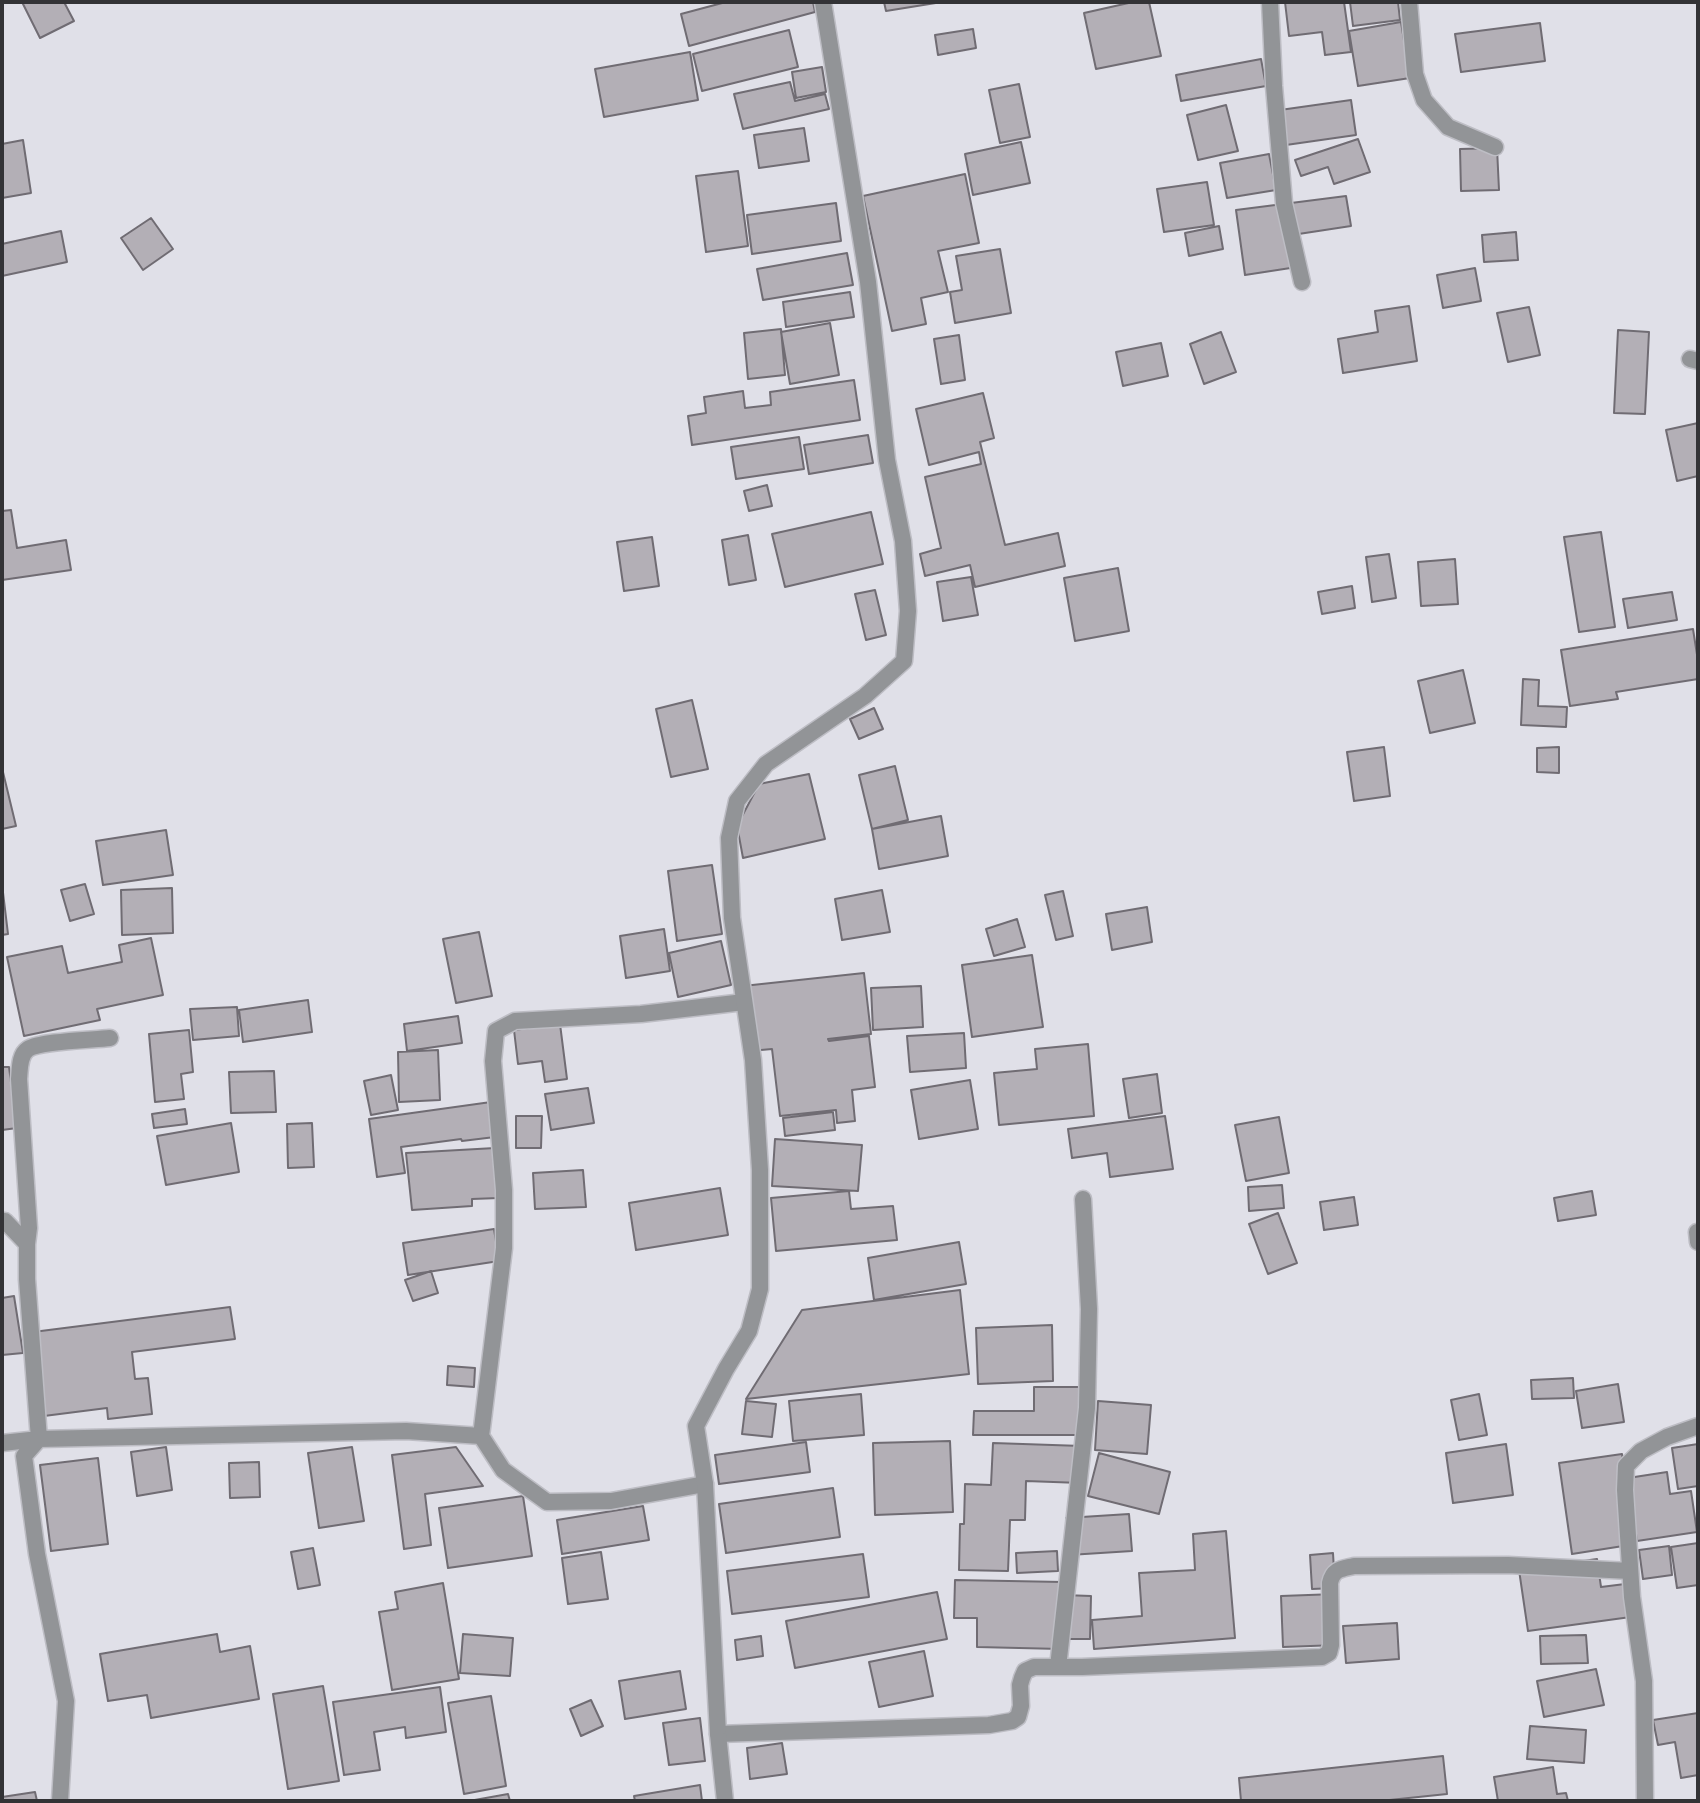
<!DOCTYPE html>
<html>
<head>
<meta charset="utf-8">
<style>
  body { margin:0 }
  #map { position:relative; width:1700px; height:1803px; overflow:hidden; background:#e0e0e8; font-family:Helvetica,sans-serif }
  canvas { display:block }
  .frame { position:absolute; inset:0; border:4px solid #333336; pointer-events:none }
</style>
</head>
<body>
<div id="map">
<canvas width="1700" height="1803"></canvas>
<div class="frame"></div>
</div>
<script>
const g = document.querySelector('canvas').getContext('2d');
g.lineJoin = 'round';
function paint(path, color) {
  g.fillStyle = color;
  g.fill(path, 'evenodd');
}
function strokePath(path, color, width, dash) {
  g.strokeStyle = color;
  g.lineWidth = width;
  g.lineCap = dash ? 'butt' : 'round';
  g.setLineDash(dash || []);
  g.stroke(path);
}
const building = new Path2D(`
  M22 2H64L74 21 40 38Z
  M726 2H813L815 12 689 46 681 14Z
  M884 2H942L886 11Z
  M1133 2H1149L1161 56 1096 69 1084 13Z
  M1285 2H1344L1351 52 1325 55 1322 32 1289 36Z
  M1350 2H1398L1400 20 1353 26Z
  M1401 22 1410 78 1358 86 1349 31Z
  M1540 23 1545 61 1461 72 1455 34Z
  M973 29 976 48 938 55 935 35Z
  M789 30 798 67 702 91 693 54Z
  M690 52 698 100 604 117 595 69Z
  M1261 59 1266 86 1181 101 1176 75Z
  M822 67 826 92 796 98 792 72Z
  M790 82 795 101 825 94 829 109 743 129 734 94Z
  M1019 84 1030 137 1000 143 989 90Z
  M1351 100 1356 135 1286 145 1280 110Z
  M1226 105 1238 151 1198 160 1187 115Z
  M804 128 809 161 759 168 754 135Z
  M1358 139 1370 172 1334 184 1328 167 1301 176 1295 160Z
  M23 140 31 193 2 198V144Z
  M1021 142 1030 183 973 195 965 154Z
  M1497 148 1499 190 1461 191 1460 149Z
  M1269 154 1276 190 1227 198 1220 163Z
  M738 171 748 246 706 252 696 176Z
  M965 174 979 243 938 251 948 292 921 298 926 324 892 331 863 196Z
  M1207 182 1214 225 1164 232 1157 189Z
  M1346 196 1351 226 1292 235 1297 267 1245 275 1236 210Z
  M836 203 841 241 752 254 747 215Z
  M151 218 173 249 143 270 121 238Z
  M1219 226 1223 249 1189 256 1185 233Z
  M61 231 67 262 2 276V244Z
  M1516 232 1518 260 1484 262 1482 235Z
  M1000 249 1011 313 955 323 950 292 962 290 956 256Z
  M847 253 853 285 763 300 757 269Z
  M1475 268 1481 301 1443 308 1437 275Z
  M850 292 854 317 786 327 783 302Z
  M1409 306 1417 361 1343 373 1338 339 1378 332 1375 311Z
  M1529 307 1540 355 1508 362 1497 313Z
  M830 323 839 375 790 384 781 332Z
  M781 329 785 375 748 379 744 333Z
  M1618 330 1649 332 1645 414 1614 413Z
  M1221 332 1236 372 1204 384 1190 344Z
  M959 335 965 380 941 384 934 339Z
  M1161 343 1168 376 1123 386 1116 352Z
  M854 380 860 420 692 445 688 416 706 413 704 397 743 391 745 408 771 405 770 392Z
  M983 393 994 438 980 442 1005 545 1058 533 1065 566 975 587 970 565 925 576 920 554 941 548 925 477 981 464 979 452 929 465 916 409Z
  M1698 423V476L1677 481 1666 430Z
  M868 435 873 463 809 474 804 445Z
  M799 437 804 469 736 479 731 447Z
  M767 485 772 506 749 511 744 491Z
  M11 510 17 548 66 540 71 570 2 580V511Z
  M871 512 883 564 785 587 772 534Z
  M1601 532 1615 627 1579 632 1564 537Z
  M748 535 756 580 729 585 722 540Z
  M652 537 659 586 624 591 617 542Z
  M1389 554 1396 598 1372 602 1366 557Z
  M1455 559 1458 604 1421 606 1418 562Z
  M1118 568 1129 631 1075 641 1064 578Z
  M971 577 978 615 943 621 937 582Z
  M1352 586 1355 608 1322 614 1318 592Z
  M875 590 886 635 866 640 855 594Z
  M1672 592 1677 620 1628 628 1623 599Z
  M1693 629 1698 661V679L1616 692 1618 699 1570 706 1561 650Z
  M1463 670 1475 723 1430 733 1418 681Z
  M1523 679 1539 680 1538 706 1567 707 1566 727 1521 725Z
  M692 700 708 769 671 777 656 709Z
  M874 708 883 729 859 739 850 719Z
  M1384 747 1390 796 1354 801 1347 752Z
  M1559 747V773L1537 772V748Z
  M895 766 908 820 872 829 859 775Z
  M2 768 16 826 2 829Z
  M809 774 825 839 743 858 738 831 739 822 759 784Z
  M941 816 948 856 879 869 872 829Z
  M166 830 173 875 103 885 96 841Z
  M712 865 722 934 677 941 668 871Z
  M2 884 8 934 2 935Z
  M85 884 94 914 70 921 61 890Z
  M172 888 173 933 122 935 121 890Z
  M882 890 890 932 842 940 835 899Z
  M1063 891 1073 936 1056 940 1045 895Z
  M1147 907 1152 942 1112 950 1106 914Z
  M1017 919 1025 947 994 956 986 929Z
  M664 929 670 971 626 978 620 936Z
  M479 932 492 996 456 1003 443 939Z
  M151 938 163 995 97 1009 100 1020 24 1036 7 957 62 946 68 973 122 962 119 945Z
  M721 941 731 985 678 997 669 953Z
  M1032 955 1043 1027 972 1037 962 965Z
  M864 973 871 1034 828 1039 829 1041 869 1036 875 1087 852 1090 855 1121 837 1123 836 1110 780 1116 772 1049 750 1051 743 986Z
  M921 986 923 1027 873 1030 871 988Z
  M308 1000 312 1032 243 1042 239 1010Z
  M237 1007 239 1036 193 1040 190 1009Z
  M458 1016 462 1043 407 1051 404 1024Z
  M560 1024 567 1079 545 1082 542 1061 518 1064 514 1030Z
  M189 1030 193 1072 181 1074 184 1099 155 1102 149 1034Z
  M964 1033 966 1068 910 1072 907 1036Z
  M1088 1044 1094 1116 999 1125 994 1073 1037 1069 1035 1049Z
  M438 1050 440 1100 399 1102 398 1052Z
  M2 1067H9L17 1128 2 1130Z
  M274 1071 276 1112 231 1113 229 1072Z
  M1157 1074 1162 1113 1129 1118 1123 1079Z
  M391 1075 398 1110 371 1115 364 1081Z
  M970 1080 978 1129 919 1139 911 1090Z
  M588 1088 594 1123 551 1130 545 1094Z
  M491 1102 495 1137 462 1141 461 1139 401 1147 405 1173 377 1177 369 1119Z
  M185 1109 187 1124 154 1128 152 1114Z
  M833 1112 835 1130 785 1136 783 1118Z
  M516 1116H542L541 1148H516Z
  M1165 1116 1173 1169 1110 1177 1107 1153 1072 1158 1068 1129Z
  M1279 1117 1289 1173 1246 1181 1235 1125Z
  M231 1123 239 1172 166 1185 157 1136Z
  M312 1123 314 1167 288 1168 287 1124Z
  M775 1139 862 1145 858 1191 772 1186Z
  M495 1148 499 1198 472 1199V1206L412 1210 406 1153Z
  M583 1170 586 1207 535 1209 533 1173Z
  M1282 1185 1284 1208 1249 1211 1248 1187Z
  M720 1188 728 1235 636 1250 629 1203Z
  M849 1191 851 1209 893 1206 897 1240 776 1251 771 1198Z
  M1592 1191 1596 1215 1558 1221 1554 1198Z
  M1354 1197 1358 1225 1324 1230 1320 1202Z
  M1278 1213 1297 1263 1268 1274 1249 1224Z
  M494 1229 499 1261 408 1275 403 1243Z
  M959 1242 966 1284 874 1300 868 1258Z
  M431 1271 438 1293 413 1301 405 1280Z
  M960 1290 969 1374 746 1399 802 1310Z
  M14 1296 23 1353 2 1355V1298Z
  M230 1307 235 1339 132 1352 135 1379 148 1378 152 1414 108 1419 107 1408 44 1416 33 1332Z
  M1052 1325 1053 1381 978 1384 976 1328Z
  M448 1366 475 1368 474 1387 447 1385Z
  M1573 1378 1574 1398 1532 1399 1531 1380Z
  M1618 1384 1624 1422 1582 1428 1576 1391Z
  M1034 1387H1081V1435H973L974 1411H1034Z
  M861 1394 864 1435 793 1441 789 1401Z
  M1479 1394 1487 1435 1459 1440 1451 1400Z
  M746 1401 776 1404 772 1437 742 1434Z
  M1098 1401 1151 1405 1147 1454 1095 1450Z
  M950 1441 953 1512 875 1515 873 1443Z
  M806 1442 810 1472 719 1484 715 1455Z
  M993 1443 1082 1446 1081 1483 1026 1481 1025 1520H1010L1008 1571 959 1570 960 1524H964L965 1484 991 1485Z
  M1506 1444 1513 1495 1453 1503 1446 1453Z
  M1698 1444V1486L1678 1489 1672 1448Z
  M166 1447 172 1490 137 1496 131 1452Z
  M352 1447 364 1521 319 1528 308 1453Z
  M456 1447 483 1486 425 1494 431 1545 404 1549 392 1455Z
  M1099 1453 1170 1472 1159 1514 1088 1496Z
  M1622 1454 1636 1544 1572 1554 1559 1463Z
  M98 1458 108 1544 51 1551 40 1465Z
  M259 1462 260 1497 230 1498 229 1463Z
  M1667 1472 1670 1494 1691 1491 1697 1532 1637 1541 1628 1478Z
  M833 1488 840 1537 726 1553 719 1504Z
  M523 1496 532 1556 448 1568 439 1508Z
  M643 1506 649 1540 562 1554 557 1520Z
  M1129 1514 1132 1551 1069 1555 1066 1518Z
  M1226 1531 1235 1638 1094 1649 1092 1620 1142 1616 1139 1573 1195 1570 1193 1534Z
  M1698 1543V1585L1677 1588 1671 1547Z
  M1669 1546 1672 1575 1643 1579 1639 1550Z
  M313 1548 320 1585 298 1589 291 1552Z
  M1057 1551 1058 1571 1017 1573 1016 1553Z
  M601 1552 608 1599 568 1604 562 1558Z
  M1333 1553 1335 1588 1312 1589 1310 1555Z
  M863 1554 869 1597 732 1614 727 1571Z
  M1597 1559 1601 1587 1633 1583 1638 1616 1528 1631 1519 1570Z
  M955 1580 1063 1582V1595L1091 1596 1090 1639H1061V1649L977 1647V1618H954Z
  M443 1583 459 1679 392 1690 379 1612 398 1609 395 1592Z
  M937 1592 947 1639 795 1668 786 1621Z
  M1336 1594 1338 1645 1283 1647 1281 1596Z
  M1397 1623 1399 1659 1346 1663 1343 1626Z
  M217 1634 220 1652 250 1646 259 1699 151 1718 147 1695 108 1701 100 1654Z
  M463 1634 513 1638 510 1676 460 1673Z
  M1586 1635 1588 1663 1541 1664 1540 1636Z
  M761 1636 763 1656 737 1660 735 1640Z
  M924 1651 933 1696 879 1707 869 1662Z
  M1596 1669 1604 1705 1544 1717 1537 1681Z
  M680 1671 686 1709 625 1719 619 1681Z
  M323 1686 339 1781 288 1789 273 1694Z
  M440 1687 446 1732 406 1738 405 1727 374 1732 380 1770 344 1775 333 1702Z
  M491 1696 506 1786 464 1794 448 1703Z
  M591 1700 603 1726 581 1736 570 1709Z
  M1698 1713V1775L1681 1778 1675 1742 1658 1745 1653 1720Z
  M700 1718 705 1761 669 1765 663 1723Z
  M1530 1726 1586 1730 1584 1763 1527 1759Z
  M782 1743 787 1774 750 1779 747 1748Z
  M1443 1756 1447 1794 1380 1801H1241L1239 1778Z
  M1553 1767 1557 1794 1566 1793 1568 1801H1498L1494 1777Z
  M700 1785 702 1801H635L634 1796Z
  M35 1792 37 1801H2V1797Z
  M508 1794 510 1801H469Z`);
paint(building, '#b3afb6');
strokePath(building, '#706c73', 2);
const minor = new Path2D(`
  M1270 2 1274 86 1284 203 1302 282
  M1409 2 1415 74 1424 100 1448 127 1495 147
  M1690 359 1698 361
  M2 1221H5L27 1244V1279L39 1439 24 1456 37 1554 66 1701 60 1801
  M1697 1232 1698 1242
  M27 1244 29 1228 19 1079C20 1069 19 1055 28 1049 40 1041 92 1040 110 1038
  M481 1436 504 1248V1190L493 1061 496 1031 515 1021 641 1014 744 1002
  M2 1443 39 1439 406 1431 481 1436 503 1470 547 1502 611 1501 705 1484
  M1058 1667 1087 1408 1089 1309 1083 1199
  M718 1734 989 1725 1012 1721 1018 1717 1021 1706 1020 1685 1022 1678 1025 1671 1034 1667H1082L1322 1657 1329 1653 1331 1645 1330 1583C1333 1569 1341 1569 1354 1566L1508 1565 1630 1571
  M1645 1801 1644 1681 1632 1597 1625 1490 1626 1466 1641 1451 1667 1437 1698 1426`);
const tertiary = new Path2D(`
  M725 1801 718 1734 705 1484 696 1426 726 1369 749 1331 760 1289V1170L753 1060 732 918 729 838 737 801 766 764 865 696 904 661 908 611 903 541 887 460 868 282 823 2`);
strokePath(minor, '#bdbdc4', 19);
strokePath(tertiary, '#bdbdc4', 19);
strokePath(minor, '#929497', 16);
strokePath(tertiary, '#929497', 16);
</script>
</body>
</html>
